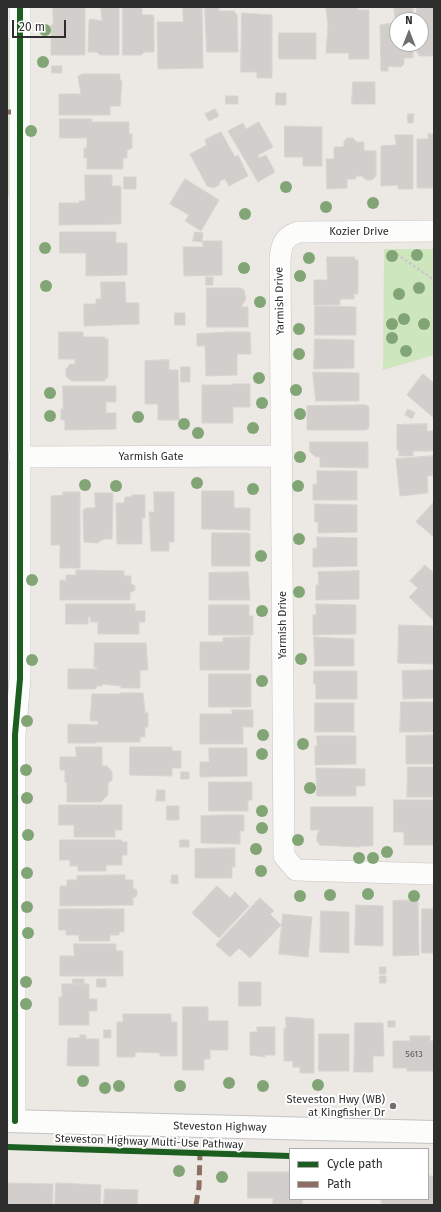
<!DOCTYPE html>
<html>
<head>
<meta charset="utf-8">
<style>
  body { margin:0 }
  #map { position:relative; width:441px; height:1212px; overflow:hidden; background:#ece8e4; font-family:"Fira Sans",sans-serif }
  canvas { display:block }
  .frame { position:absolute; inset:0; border:8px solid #2e2e2e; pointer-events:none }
  .legend { position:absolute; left:289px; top:1148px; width:140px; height:52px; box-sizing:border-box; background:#fff; border:1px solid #ababab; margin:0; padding:5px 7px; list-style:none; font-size:12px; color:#2e2e2e }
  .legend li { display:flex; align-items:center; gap:8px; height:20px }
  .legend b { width:20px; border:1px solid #ababab }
  .north { position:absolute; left:389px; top:12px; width:40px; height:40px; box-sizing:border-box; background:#fff; border:1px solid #ababab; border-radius:50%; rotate:0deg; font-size:11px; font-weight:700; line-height:16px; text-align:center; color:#2e2e2e }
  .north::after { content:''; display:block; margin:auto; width:14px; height:18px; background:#706f6e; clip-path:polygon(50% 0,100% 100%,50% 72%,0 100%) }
  .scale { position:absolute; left:12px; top:20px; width:54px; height:18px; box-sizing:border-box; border:2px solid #2e2e2e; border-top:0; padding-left:5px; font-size:12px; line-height:14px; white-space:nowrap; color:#2e2e2e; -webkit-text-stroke:3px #fff; paint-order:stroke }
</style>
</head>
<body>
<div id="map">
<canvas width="441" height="1212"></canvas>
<div class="frame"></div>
<ul class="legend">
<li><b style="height:5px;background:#1b5e20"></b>Cycle path</li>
<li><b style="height:5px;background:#8d6e63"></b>Path</li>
</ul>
<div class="north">N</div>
<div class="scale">20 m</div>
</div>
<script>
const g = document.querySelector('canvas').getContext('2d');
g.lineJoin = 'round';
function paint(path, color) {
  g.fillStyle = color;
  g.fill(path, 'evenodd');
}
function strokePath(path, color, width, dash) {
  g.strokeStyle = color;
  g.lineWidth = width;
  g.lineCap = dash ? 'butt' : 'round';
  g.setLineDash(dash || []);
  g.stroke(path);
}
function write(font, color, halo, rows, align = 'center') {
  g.font = font + ' "Fira Sans",sans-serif';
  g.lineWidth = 4;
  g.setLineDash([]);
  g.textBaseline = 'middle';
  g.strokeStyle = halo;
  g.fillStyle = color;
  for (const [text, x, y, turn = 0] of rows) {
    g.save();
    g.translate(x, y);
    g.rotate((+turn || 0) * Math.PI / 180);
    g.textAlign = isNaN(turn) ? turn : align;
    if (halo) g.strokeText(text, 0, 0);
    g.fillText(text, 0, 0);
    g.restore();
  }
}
paint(new Path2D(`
  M7 37H11L10 109H7Z
  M7 117H11V197H7Z
  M384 249H434V355L383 370Z`), '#cee6be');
const building = new Path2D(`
  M53 7H85V55H51V25H53Z
  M101 7H119V55H100L97 52H88L89 21 90 19 102 21Z
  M123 7H142V15H153L154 18V52H144L141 55H123Z
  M183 7H202L203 68 158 69 157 22H183Z
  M205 7H219V11H234L237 15 238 52H207Z
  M326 7H358V10H369V59H349V53H326L328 26Z
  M394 7H413V20H397V44H413V58H404V64L401 67 388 66V71H381L380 25 393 23 395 19Z
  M417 7H434V56H419V53H417V44H421V20H417Z
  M242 13 272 15V78H257V72H241Z
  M279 33H316V59H279Z
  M52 66H62V73H52Z
  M82 74H120V81H122L120 106H110V115H59V94H81L78 77Z
  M353 82H375V104H352Z
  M276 93H286V105H276Z
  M226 96H238V104H226Z
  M215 109 219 116 209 121 205 114Z
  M408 114H414L413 123H408Z
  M60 119H92L91 122H129V134H132V148L127 150V158H123V169H87V158H84V148H87V138H60Z
  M259 122 273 147 258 155 259 158 266 155 275 172 258 182 228 131 243 123 246 129Z
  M285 126 322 127V166H303V157H285Z
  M221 132 235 157 238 155 248 176 229 186 225 179 220 181 219 185 213 188 207 186 190 154 207 145 205 140Z
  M428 134H434V188H417V139H428Z
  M395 135H413V189H398V185L381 186V146L396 145Z
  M347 138H353L356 142H364V151H376V176L372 180H366L362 176H356V179H347V188L327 189 326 159H334V147H344V142Z
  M85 175H112V186H121V224L59 225V203H79V201H85Z
  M124 177H136V189H124Z
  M185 179 219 200 201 231 185 221 189 215 170 204Z
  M60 232H116V243H127V275L86 276V253H60Z
  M195 232 203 233 202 242 193 241Z
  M203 241H222V275L184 276 183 247H203Z
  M327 257H355V260H358V294H354V299H340V305H314V280H327Z
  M206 277H213V285H206Z
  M101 282H125L126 303H139V324L84 326V304H96V299H101Z
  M207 288H241L244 290 246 299 241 307H248V327H207Z
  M315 306 356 307V335H315Z
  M175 313H185V325H175Z
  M59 332H83V337H105V339H108V378H105V381H71L66 376V369L70 364H75V359H59Z
  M230 332H250L251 354H237V375L206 376 205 346H197V334Z
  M315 339 354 340V368L314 369Z
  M169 360V370H178L179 420H158V404H145V361Z
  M181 367H190V382H181Z
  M313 372 359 373V401H316Z
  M423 374 434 383V418L407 395Z
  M232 384H250V407H233V423H202V385H232Z
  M63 386H116V402H106V413H116V429L65 430V420H61V409H63Z
  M366 405 369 407V428L366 430H307V406Z
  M408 409 415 413 412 419 405 415Z
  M427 424V431H434V451H413V456H399V450H397V425Z
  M310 442H368V468L320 467V457H316L310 452Z
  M434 456V475L427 476 428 493 400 496 396 459Z
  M317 471H357V500H313V484H317Z
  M202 491H234V508H250V530L202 529Z
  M63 492H80V568H60V545H51V496L63 495Z
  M154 492H174V542H169V551H151L149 512H154Z
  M95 493H113L112 539H104L97 543 84 542 83 510 86 508H95Z
  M132 495H145V518H142V544H117L116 503H124L125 497H132Z
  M434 502V537L416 522Z
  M315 504 357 505V532L318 533V522H315Z
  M212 533H247L250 534V566H212Z
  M317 537 357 538V566L313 567V548H317Z
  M425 565 434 573V621L409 597 418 588 410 581Z
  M76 570 124 571V576H131V584L135 586V590L130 593V600H60V580L66 581V575H76Z
  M359 571V599L316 600V585H319L318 572Z
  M248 572 250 600H209V573Z
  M66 604H135V611H145V622H139V634H98V622H90L91 617H88V624H66Z
  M316 604 356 605V634L313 635V615H316Z
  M209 605H249V616H253V635H209Z
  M399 625 433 626 434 664 398 663Z
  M250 637 249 670H200V642H223V638Z
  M314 637 354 639V666H315Z
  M95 643H146L148 670H140V688H121V686L102 684V686H96V689H68V669H97V667H94Z
  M434 670V698L403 699 402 671Z
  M314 671H357V699H316V684H314Z
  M209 674H251V707H209Z
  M120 693H143L145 713H148V727H145V737H140V742H96V743H68V724L98 725V721H90L92 694H120Z
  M401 702H434V732H400Z
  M315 703H354V732H315Z
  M232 710H253V727H241L243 729V744H200V714H232Z
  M434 735V764H406V736Z
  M317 736H356V764L315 765V746H317Z
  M76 747H102V766H107L112 772V780L108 783V795L101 802H67V782H65V770H60V757H76Z
  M130 747H172V751H181V768H172V776L130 775Z
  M209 748H247V776L200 777V762H209Z
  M408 767H434V797H407Z
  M316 768 365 769V786H356V796H317Z
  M181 772H189V779H181Z
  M209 782H252V800H248V811H209Z
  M157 790H165V801H156Z
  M394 800H434V845H404V832H394Z
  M59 805H122V830H115V837H74V825H59Z
  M167 806H179V820H167Z
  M311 807H373V846H360V847L320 845 317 841V834L320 830H311Z
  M222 815H244V831H240V844L201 843V816Z
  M60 840H122V842H127V855H122V865H106V871H78V866H70V860H60Z
  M180 840H189V847H180Z
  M235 848V867H232V878H195V849Z
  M125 875V880H133V888L137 890V896L133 898V905L60 906V886H67V880H77V876Z
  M172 875H178V884L171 883Z
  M217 886 230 898 235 892 249 906 219 938 192 913Z
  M260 898 274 911 270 914 281 925 250 958 239 948 230 957 216 945Z
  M418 900 419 955 393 956V901Z
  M356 905 383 906V946L355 945Z
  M59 909H124V932H119V935H110V941H79V935H66V930H59Z
  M422 909H434V953H422Z
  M321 911 349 912V953L320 952Z
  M283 914 312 917 308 957 279 954Z
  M74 944H116V951H123V976H60V956H74Z
  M380 967H386V974H380Z
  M380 976H386V983H380Z
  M73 979H84V984H73Z
  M97 979H106V987H97Z
  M239 982H261V1006H239Z
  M62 984H89V999H97V1011H89V1025H59V997H62Z
  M183 1007H208V1021H228V1050H210V1059H204V1070H183Z
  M123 1014H171V1022H177V1056H160V1053L139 1052 135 1053V1057H117V1022H123Z
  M286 1017 314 1019V1073H300V1067H293V1061H284V1028H286Z
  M388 1021H395V1027H388Z
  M355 1023H383L384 1056H373V1072H354Z
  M257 1027H275V1055H265V1057L250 1055V1032H257Z
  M104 1030H111V1038H104Z
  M319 1034H349V1071H319Z
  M80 1035H86V1039H99V1066H67L68 1038H80Z
  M410 1036H430V1041H434V1071H407V1068H393V1041H410Z
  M248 1172H290V1199H303L302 1205H273V1198H248Z
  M428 1176H433L434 1205H383L381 1202V1199H428Z
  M7 1183 53 1184 52 1205H7Z
  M56 1183 101 1185 100 1205H55Z
  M105 1189 138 1190 137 1205H104Z`);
paint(building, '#d1cecb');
strokePath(building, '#d7d4d0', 1);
const minor = new Path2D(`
  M434 231 299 232C284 236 281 245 280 260L284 856 296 870 434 874
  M19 457 282 456
  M15 1121V735L20 679V7`);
const secondary = new Path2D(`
  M7 1121 434 1132`);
strokePath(minor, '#c5c4c5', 22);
strokePath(secondary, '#c5c4c5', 24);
strokePath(new Path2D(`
  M395 250V253L434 280`), '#c9c9c8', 2.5, [3, 2]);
strokePath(minor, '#fcfcfb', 21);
strokePath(secondary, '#fcfcfb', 22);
strokePath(new Path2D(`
  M7 112H11
  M196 1205 199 1187 200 1153`), '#8d6e63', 5, [10, 5]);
strokePath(new Path2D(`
  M15 1121V735L20 679V7
  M7 1147 290 1156`), '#1b5e20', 6);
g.fillStyle = '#82a575';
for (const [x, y] of [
  [45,30],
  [43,62],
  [31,131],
  [286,187],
  [373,203],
  [326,207],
  [245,214],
  [45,248],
  [417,255],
  [392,256],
  [309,258],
  [244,268],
  [300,276],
  [46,286],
  [419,288],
  [399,294],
  [260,302],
  [404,319],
  [392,324],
  [424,324],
  [299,329],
  [392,338],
  [406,351],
  [299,354],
  [259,378],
  [296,390],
  [50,393],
  [262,403],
  [300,414],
  [50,416],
  [138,417],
  [184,424],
  [253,428],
  [198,433],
  [300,457],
  [197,483],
  [85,485],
  [116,486],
  [298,486],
  [253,489],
  [299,539],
  [261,556],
  [32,580],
  [299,592],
  [262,611],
  [301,659],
  [32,660],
  [262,681],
  [27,721],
  [263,735],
  [303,744],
  [262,754],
  [26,770],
  [310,788],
  [27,798],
  [262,811],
  [262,828],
  [28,835],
  [298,840],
  [256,849],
  [387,852],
  [359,858],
  [373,858],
  [261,871],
  [27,873],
  [368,894],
  [330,895],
  [300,896],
  [414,896],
  [27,907],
  [28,933],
  [26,982],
  [26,1004],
  [83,1081],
  [229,1083],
  [318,1085],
  [119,1086],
  [180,1086],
  [263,1086],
  [105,1088],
  [179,1171],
  [222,1177]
]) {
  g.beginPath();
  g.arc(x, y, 6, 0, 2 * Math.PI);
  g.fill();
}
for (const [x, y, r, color] of [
  [393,1106,4,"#706f6e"]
]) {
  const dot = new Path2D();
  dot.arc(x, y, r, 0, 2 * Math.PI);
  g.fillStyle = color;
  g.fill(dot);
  strokePath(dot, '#fff', 1.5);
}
write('9px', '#585857', null, [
  ["5613",414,1054]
]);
write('11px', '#2e2e2e', '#fff', [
  ["Kozier Drive",359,232],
  ["Yarmish Drive",280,301,-91],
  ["Yarmish Gate",151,457],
  ["Yarmish Drive",283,625,-90],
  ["Steveston Highway",220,1127,1],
  ["Steveston Highway Multi-Use Pathway",149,1142,2]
]);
write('11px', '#2e2e2e', '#fff', [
  ["Steveston Hwy (WB)",385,1100],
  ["at Kingfisher Dr",385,1113]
], 'right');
</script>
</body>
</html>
